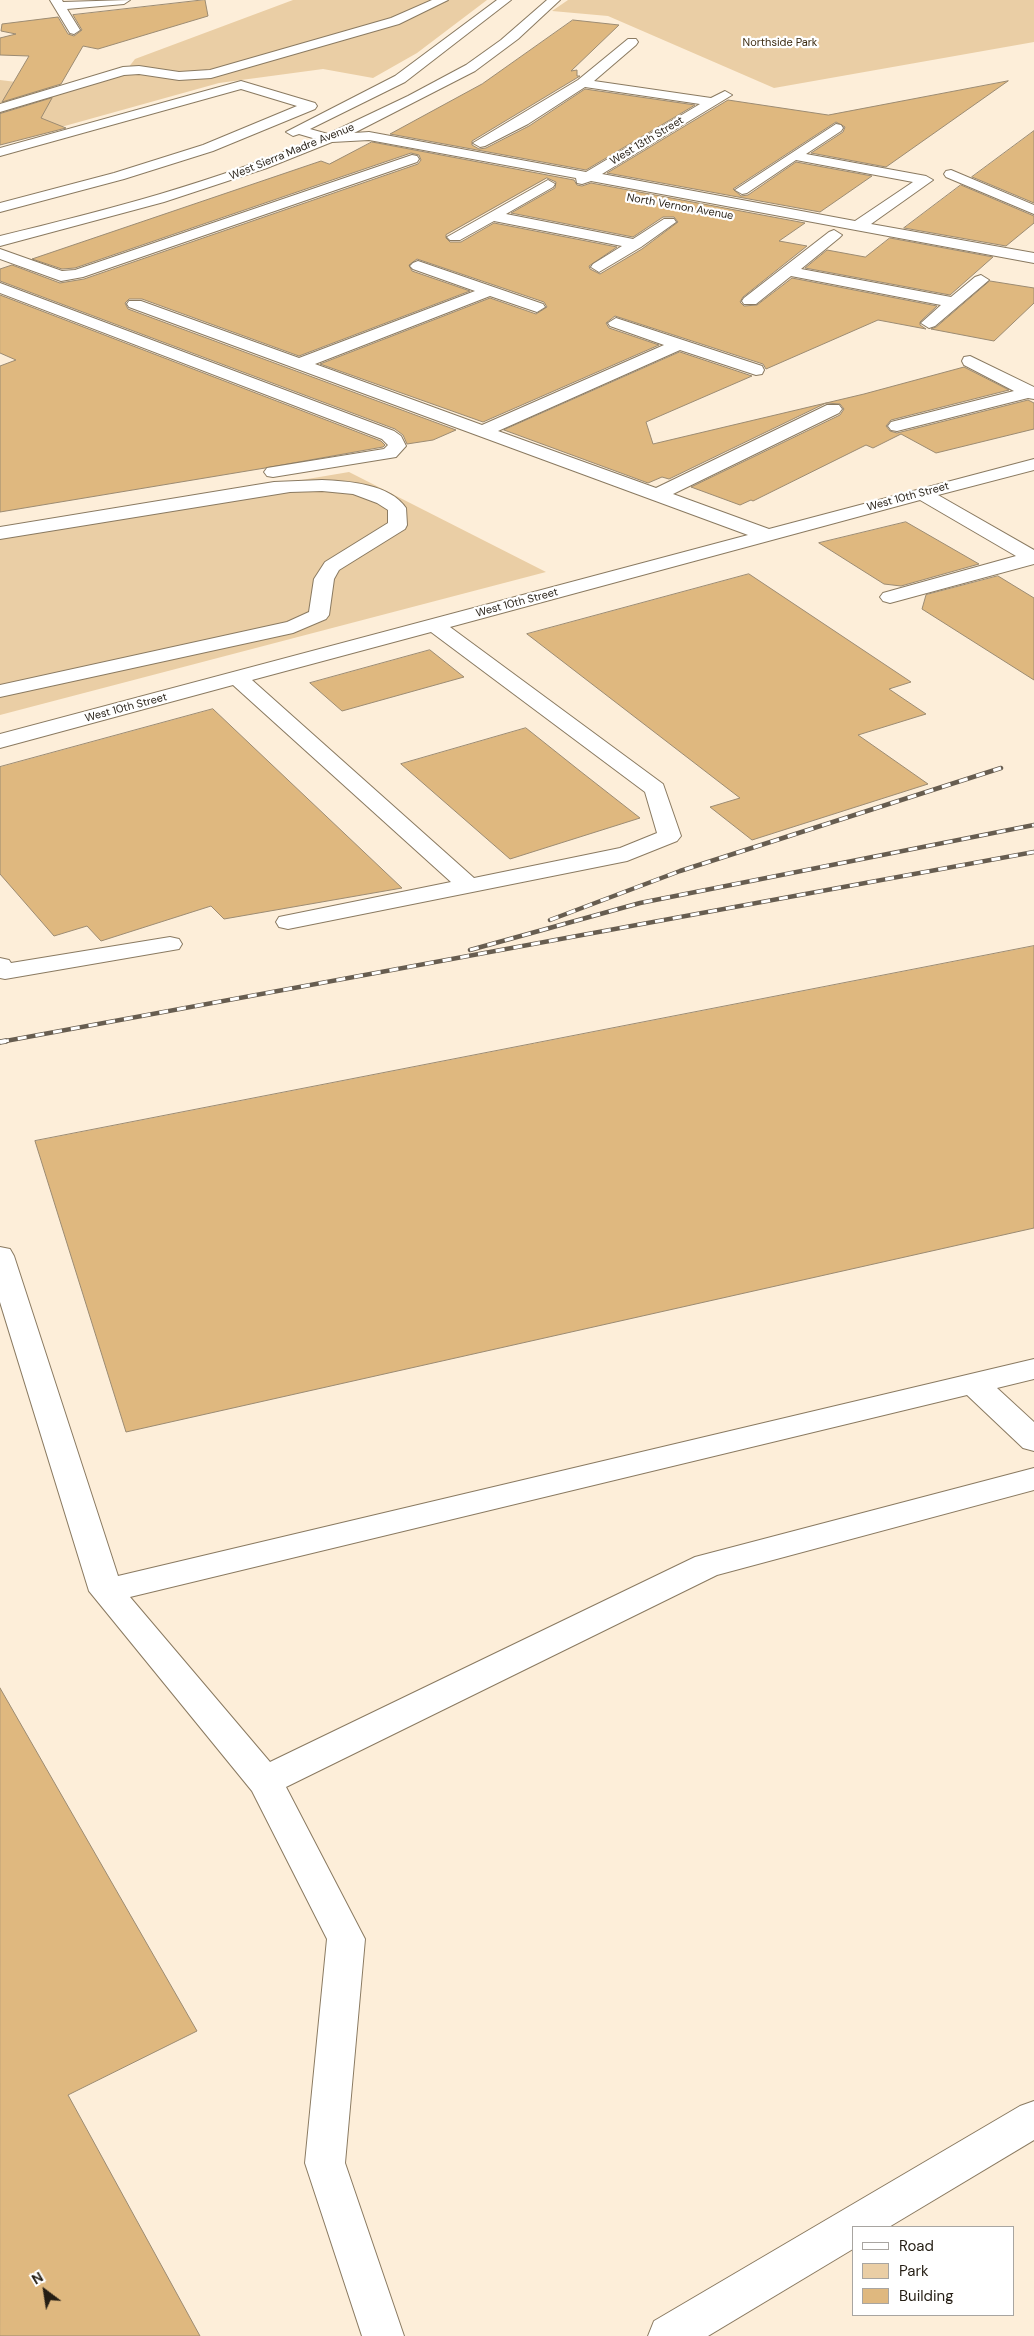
<!DOCTYPE html>
<html>
<head>
<meta charset="utf-8">
<style>
  body { margin:0 }
  #map { position:relative; width:1034px; height:2336px; overflow:hidden; background:#fdeed9; font-family:"DM Sans",sans-serif }
  canvas { display:block }
  .legend { position:absolute; left:852px; top:2226px; width:162px; height:90px; box-sizing:border-box; background:#fff; border:1px solid #a8a5a1; margin:0; padding:6px 9px; list-style:none; font-size:15px; color:#251e14 }
  .legend li { display:flex; align-items:center; gap:10px; height:25px }
  .legend b { width:25px; border:1px solid #a8a5a1 }
  .north { position:absolute; left:20px; top:2266px; width:50px; height:50px; -webkit-text-stroke:4px #fff; paint-order:stroke; rotate:329deg; font-size:14px; font-weight:700; line-height:20px; text-align:center; color:#251e14 }
  .north::after { content:''; display:block; margin:auto; width:18px; height:22px; background:#251e14; clip-path:polygon(50% 0,100% 100%,50% 72%,0 100%) }
</style>
</head>
<body>
<div id="map">
<canvas width="1034" height="2336"></canvas>
<ul class="legend">
<li><b style="height:6px;background:#fff"></b>Road</li>
<li><b style="height:14px;background:#eacea5"></b>Park</li>
<li><b style="height:14px;background:#dfb87f"></b>Building</li>
</ul>
<div class="north">N</div>
</div>
<script>
const g = document.querySelector('canvas').getContext('2d');
g.lineJoin = 'round';
function paint(path, color) {
  g.fillStyle = color;
  g.fill(path, 'evenodd');
}
function strokePath(path, color, width, dash) {
  g.strokeStyle = color;
  g.lineWidth = width;
  g.lineCap = dash ? 'butt' : 'round';
  g.setLineDash(dash || []);
  g.stroke(path);
}
function write(font, color, halo, rows, align = 'center') {
  g.font = font + ' "DM Sans",sans-serif';
  g.lineWidth = 4.5;
  g.setLineDash([]);
  g.textBaseline = 'middle';
  g.strokeStyle = halo;
  g.fillStyle = color;
  for (const [text, x, y, turn = 0] of rows) {
    g.save();
    g.translate(x, y);
    g.rotate((+turn || 0) * Math.PI / 180);
    g.textAlign = isNaN(turn) ? turn : align;
    if (halo) g.strokeText(text, 0, 0);
    g.fillText(text, 0, 0);
    g.restore();
  }
}
paint(new Path2D(`
  M293 0H487L417 53 373 78 323 69 219 83 0 144V80L57 87 128 68 135 59Z
  M568 0H1034V42L774 88 608 16 552 11Z
  M349 472 546 572 0 715V531Z`), '#eacea5');
const building = new Path2D(`
  M205 0 208 16 98 49 83 46 61 84 2 102 29 56 0 55V38L16 34 1 31 2 24 58 17 68 34 74 36 82 30 73 15Z
  M573 20 619 25 571 71 577 70V76H580L472 141V145L479 149 486 148 529 126 585 89 695 105 586 170 390 134 482 84Z
  M1008 81 886 167 811 153 843 132 845 127 836 122 733 189 741 196 748 195 796 162 872 176 820 212 607 173 728 100 828 115Z
  M52 98 41 118 66 128 0 145V114Z
  M1034 131V203L972 177Z
  M372 142 574 180 577 185 582 186 591 183 805 223 779 241 807 246 743 297 740 302 744 306 757 305 792 278 937 306 920 322V325L926 329 878 320 766 369 763 364 615 316 606 323 609 328 659 345 483 422 320 364 490 298 536 314 547 307 544 302 417 259 409 265 412 271 470 291 299 356 142 299H129L125 303 128 309 456 430 433 440 407 444 403 435 395 429 0 281V269L12 265 60 283 84 279 418 164 421 160 419 155 411 153 75 268 62 269 32 259 321 161 329 164ZM547 178 556 182 555 188 511 213 633 237 663 217H674L678 222 642 249 600 274 590 269 589 266 617 247 494 223 461 242H450L446 238V235Z
  M961 185 1034 216V223L1006 246 904 228Z
  M890 238 993 257 950 295 805 268 827 250 865 257Z
  M990 281 1034 288V303L994 341 931 329 936 327Z
  M0 295 381 441 385 445 383 447 265 468 0 512V366L16 360 0 353Z
  M680 352 752 376 646 422 653 444 864 394 964 367 1009 390 891 420 886 426 890 431 897 433 1028 400 1034 403V429L936 453 901 434 873 448 866 445 753 501 751 500 740 505 691 487 840 415 844 409 840 404 826 403 669 479 662 477 648 483 504 430Z
  M906 522 979 564 901 586 884 584 819 543Z
  M749 574 911 682 889 689 926 714 858 735 928 784 752 840 710 807 740 798 527 634Z
  M998 576 1034 598V680L922 609 926 595Z
  M430 650 464 677 342 711 310 683Z
  M213 709 402 888 224 919 211 906 101 941 87 926 54 936 0 874V767Z
  M526 728 580 771 640 818 510 859 401 764Z
  M1034 946V1228L126 1432 35 1141Z
  M0 1688 197 2031 68 2095 200 2336H0Z`);
paint(building, '#dfb87f');
strokePath(building, '#9c8b72', 1);
const minor = new Path2D(`
  M50 0H62L63 2 130 0 124 4 67 9 80 30 74 34 70 33Z
  M432 0H448L399 24 211 78 179 80 139 74 124 75 0 112V104L123 67 139 66 179 72 210 70 391 18Z
  M497 0H511L405 82 310 129 328 134 408 96 466 65 501 40 547 0H560L518 39 475 71 354 133 369 132 586 172 700 104 585 87 528 124 485 146 480 147 473 143 578 80 628 39H636L638 42 636 45 594 81 711 98 725 91 732 95 602 174 855 221 913 182 796 160 747 193 742 194 735 190 836 124 841 125 843 128 841 131 806 154 926 176 933 180 871 224 1034 253V263L591 181 582 184 577 183 576 178 369 140 332 142 267 168 164 202 0 246V236C107 210 215 182 316 139L299 134 293 136 286 132 395 76Z
  M241 81 315 103 317 106 315 109 213 151 124 179 0 212V203L114 173 203 145 297 106 241 89 0 156V148Z
  M412 155 417 156 419 159 417 162 83 277 61 281 0 259V249L62 271 75 270Z
  M951 170 1034 205V214L946 177 944 174 946 171Z
  M548 180 555 184 553 187 506 214 633 239 664 219H674L676 222 641 247 599 272 591 267 593 264 622 246 494 221 460 240H450L447 237Z
  M834 230 842 235 839 238 801 269 951 297 975 277 981 275 989 280 935 326 929 328 921 323 941 305 791 276 756 304H744L742 301 744 298 829 232Z
  M418 261 543 304 545 307 537 312 490 296 315 364 482 425 664 345 610 326 608 323 616 318 622 320 762 366 764 370 762 374 756 375 680 350 498 431 656 488 827 405H839L842 409 839 413 673 494 769 529 1034 459V470L938 495 1034 550V564L890 603 883 601 880 597 883 593 1016 556 920 500 450 627 663 784 681 836 677 841 627 861 288 929 279 927 276 922 279 917 451 882 233 685 0 748V734L748 535 129 307 127 304 129 301H141L299 358 475 291 413 269 410 266 413 263ZM431 632 645 792 657 833 620 848 474 878 252 680Z
  M0 283 394 431 401 436 406 446 396 457 390 458 273 477 267 476 264 472 267 468 384 449 388 445 382 439 0 293Z
  M970 356 1034 387V399L1028 398 897 431 891 430 888 426 891 422 1014 391 964 365 962 361 964 357Z
  M322 480C348 481 390 484 406 508L407 525 405 529 339 570 334 579 329 615 326 619 293 633 0 697V685L287 622 309 612 314 579 325 562 388 523V510L377 503 353 494 322 491 290 492 0 539V527L274 482Z
  M170 937 179 939 182 944 179 949 5 979 0 978V958L9 960 11 963Z
  M0 1247 10 1249 14 1256 118 1576 1034 1359V1379L997 1388 1034 1422V1451L1023 1448 967 1395 130 1597 270 1762 695 1557 1034 1468V1490L717 1575 286 1787 365 1939 345 2163 404 2336H362L305 2163 327 1939 252 1791 89 1591 0 1302Z
  M1034 2101V2140L889 2227H853V2249L708 2336H648L654 2321 1020 2106Z`);
strokePath(minor, '#8a7a61', 2);
paint(minor, '#fff');
const railFar1 = new Path2D(`
  M550 920 680 871 1001 768
  M470 950 640 903 1034 825
  M0 1042 1034 852`);
const rail = new Path2D(`
  M0 1042 6 1041`);
strokePath(railFar1, '#675d50', 4.5);
strokePath(rail, '#675d50', 5.5);
strokePath(railFar1, '#fff', 3, [9]);
strokePath(rail, '#fff', 4, [12]);
write('11px', '#3b2a10', '#fff', [
  ["Northside Park",780,43]
]);
write('11px', '#251e14', '#fff', [
  ["West 13th Street",647,141,-31],
  ["West Sierra Madre Avenue",292,152,-22],
  ["North Vernon Avenue",680,207,10],
  ["West 10th Street",908,497,-15],
  ["West 10th Street",517,603,-15],
  ["West 10th Street",126,708,-15]
]);
</script>
</body>
</html>
